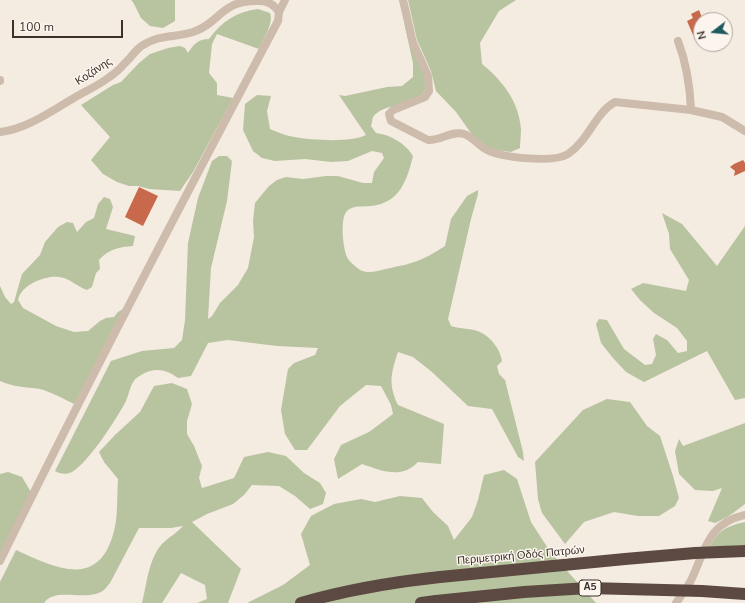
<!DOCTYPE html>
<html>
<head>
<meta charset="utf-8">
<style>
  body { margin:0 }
  #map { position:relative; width:745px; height:603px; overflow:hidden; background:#f4ebe1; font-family:"Nunito Sans",sans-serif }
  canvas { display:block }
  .north { position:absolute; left:693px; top:12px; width:40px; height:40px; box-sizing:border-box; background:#fbf5ee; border:1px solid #aea6a0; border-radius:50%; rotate:254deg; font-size:11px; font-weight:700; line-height:16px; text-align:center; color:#3b302b }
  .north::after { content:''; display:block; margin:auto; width:14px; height:18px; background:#1f5a5e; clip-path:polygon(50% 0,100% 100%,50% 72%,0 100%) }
  .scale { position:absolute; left:12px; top:20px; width:111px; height:18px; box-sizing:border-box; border:2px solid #3b302b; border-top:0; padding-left:5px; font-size:12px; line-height:14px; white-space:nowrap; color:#3b302b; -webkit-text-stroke:3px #fbf5ee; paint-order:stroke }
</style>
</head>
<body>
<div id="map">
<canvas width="745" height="603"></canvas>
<div class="north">N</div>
<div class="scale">100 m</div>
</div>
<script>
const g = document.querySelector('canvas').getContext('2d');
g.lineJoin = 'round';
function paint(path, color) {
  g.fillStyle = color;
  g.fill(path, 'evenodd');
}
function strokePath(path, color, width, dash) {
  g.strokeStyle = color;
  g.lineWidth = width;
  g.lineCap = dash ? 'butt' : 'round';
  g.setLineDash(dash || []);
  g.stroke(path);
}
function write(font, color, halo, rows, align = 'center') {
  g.font = font + ' "Nunito Sans",sans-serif';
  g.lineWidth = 3;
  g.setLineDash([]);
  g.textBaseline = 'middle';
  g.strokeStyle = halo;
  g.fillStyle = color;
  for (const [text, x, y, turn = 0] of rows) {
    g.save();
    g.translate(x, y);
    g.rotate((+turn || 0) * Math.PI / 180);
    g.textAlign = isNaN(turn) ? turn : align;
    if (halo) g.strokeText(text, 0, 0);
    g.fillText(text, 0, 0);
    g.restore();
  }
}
paint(new Path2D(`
  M131 0H175V21L163 28 150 26 141 18 133 2Z
  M408 0H516L499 11 480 43 482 64C503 81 519 102 521 129 521 136 520 142 520 148L511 152 489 149 473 136 456 112 436 91 431 71 417 40Z
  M258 9 270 13C274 24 263 39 259 49L217 34 212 44 209 73 217 83V95L233 98 193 172 180 191 149 189 138 186H129L117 182 103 174 91 160 110 137 81 105 113 85 121 82 139 63 150 54 168 48 180 46 185 48 188 53C194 44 198 39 209 39 221 22 237 11 258 9Z
  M404 22 425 77C426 80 427 84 426 87 421 106 383 102 373 117 372 120 372 123 371 126L376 133C391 135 405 143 413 156 407 180 400 203 371 206 364 207 354 205 348 210 339 216 343 251 348 259 350 262 353 264 355 266 364 275 374 272 386 269 398 266 413 264 424 258 431 255 438 250 445 246L451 219 467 196 478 190V194L471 219 448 319 451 326C461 329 471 328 480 332 491 337 500 349 502 361L497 366 499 374 505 380 523 452 524 461 518 457 492 409 468 406 432 372 413 357 398 352C391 373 388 384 398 405L444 424 441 464 418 462C415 465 411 468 407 470 392 476 377 469 362 464L338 479 334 459 341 445 369 432 393 414 391 405 381 386 366 385 340 406 307 450H295L285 434 281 410 288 369 294 363 315 355 318 348 277 346 228 340 208 343 191 376 178 378C166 369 154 367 141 375 139 377 135 378 134 381 130 386 129 394 126 401 117 418 89 462 72 472 66 475 60 474 55 471L111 361 142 351 174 348 182 340 185 320 188 243 198 198 212 161 219 156H227L232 161 227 201 211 268 208 319 212 316 220 303 238 285 248 268 254 237 253 221 255 203 269 186 277 180 286 177 303 179 326 176H338L363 183H372L374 172 384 158 382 153 372 151 348 161 331 162 305 159 275 161 262 158 253 151 243 130 245 104 257 95 271 96 267 111 270 129C278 132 286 136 294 137 312 140 350 143 366 135L339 95 345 96 387 87 402 86 413 77V63Z
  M104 197 110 199 113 207 106 229 135 236 133 246C119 247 109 249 99 260L100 269 96 273 92 287 87 290C77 287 70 278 59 277 45 275 21 285 18 300L23 308 56 326 74 332 88 331 100 321 106 318 114 317 118 312 125 308 74 404C64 399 51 392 40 389 26 387 13 387 0 381V286L5 297 11 304 14 302 22 274 40 255 45 242 58 227 67 222 73 223 77 232 86 222 94 218 98 204Z
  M662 213 682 224 717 266 745 226V398L735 400 707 351 644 382 626 372 613 358 601 343 596 324 599 319 607 320 624 349 645 365 652 364 656 355 653 339 656 334 667 340 678 353 687 351V341L677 328 654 313 640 300 631 289 643 283 686 291 689 280 670 249 669 234Z
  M172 383 187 389 192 404 187 421V434L194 446 202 466 199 478 202 488 234 478 244 457 268 452 286 456 304 473 320 483 326 493 323 504 310 509 295 496 279 486 252 485 244 495 233 504 207 514 192 522 241 569 228 603H197L207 599 205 585 181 573 162 603H142C147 584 148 560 162 544 169 537 178 532 183 526L171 528H139L110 583C108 585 106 588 104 590 86 603 56 586 44 603H0V582L16 550C56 568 99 590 114 531 118 518 117 494 118 479L104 462 99 452 115 435 140 412 154 386Z
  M607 399 630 402 647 426 660 436 673 476 679 498 675 506 659 516H638L614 512 584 522 565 544 542 513 538 499 535 462 583 410Z
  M745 423V504L729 516 715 523 708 521 722 488 713 491 695 490 679 474 675 451 679 439 683 446Z
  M504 470 517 479 531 522 551 553 596 603H247L283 585 310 565 301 534 311 516 334 504 361 499 375 502 400 496 422 498 433 512 448 526 454 540 472 517 478 500 484 475Z
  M8 472 22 477 31 492 0 557V474Z
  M745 522V545L710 547C718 530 727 526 745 522Z`), '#b8c4a0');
paint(new Path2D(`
  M699 10 703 20H701V32L693 35 687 21 693 18 691 14Z
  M743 160 745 163V171L734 176 735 171 730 167 734 164Z
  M139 187 158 196 143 226 125 217Z`), '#c8694b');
strokePath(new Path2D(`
  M403 0 413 43 428 76 429 91 425 97 393 110 389 114 391 121 428 140C440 141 453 130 464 134 473 137 479 146 487 150 503 158 554 163 568 154 589 140 595 113 615 102L691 110 722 117 745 131
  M678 41C687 65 690 85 691 110
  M0 80V81
  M0 132C27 129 51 111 74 98 85 91 98 86 108 78 114 74 120 69 124 64 131 58 136 49 143 45 161 34 174 38 193 32 222 22 220 0 259 1 268 1 274 4 279 12
  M0 561C89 379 183 200 278 21L279 12 285 0
  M676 603C682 594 689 586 693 576 706 547 709 523 745 515`), '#cdbbac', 8);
strokePath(new Path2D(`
  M301 603C346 590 393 582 440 577
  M421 603 436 601`), '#5c4a42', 12);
strokePath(new Path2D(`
  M440 577 625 559 695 553 745 551
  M436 601 524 592 588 588 702 591 745 594`), '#5c4a42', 12);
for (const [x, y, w] of [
  [590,588,22]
]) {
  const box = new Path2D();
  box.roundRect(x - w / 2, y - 8, w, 16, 3);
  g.fillStyle = '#fbf5ee';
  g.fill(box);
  strokePath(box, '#3b302b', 1);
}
write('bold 10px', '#3b302b', null, [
  ["Α5",590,588]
]);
write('11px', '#3b302b', '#fbf5ee', [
  ["Κοζάνης",94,72,-33],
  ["Περιμετρική Οδός Πατρών",521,556,-5]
]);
</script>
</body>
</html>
